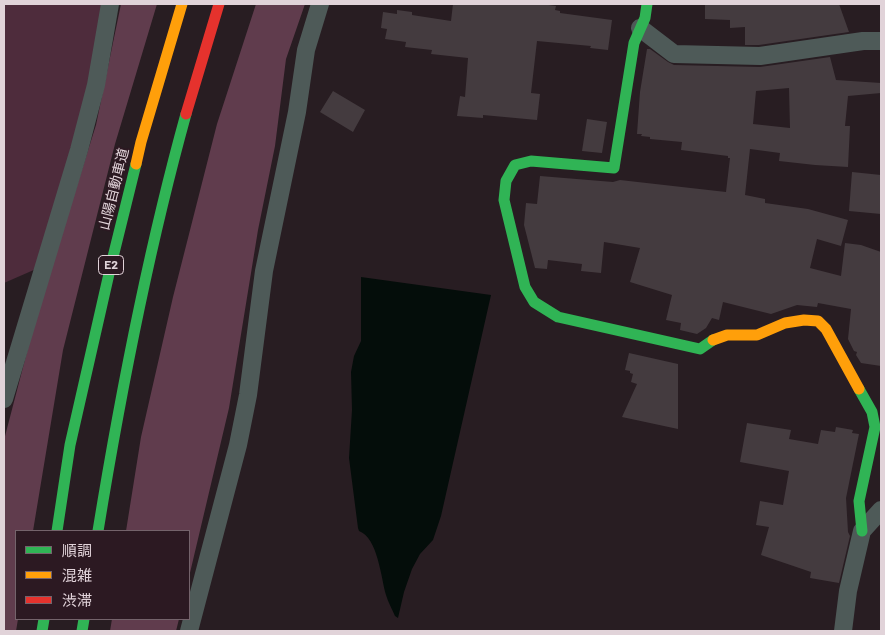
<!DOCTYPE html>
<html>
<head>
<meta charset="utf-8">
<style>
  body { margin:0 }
  #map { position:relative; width:885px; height:635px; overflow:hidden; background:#281d22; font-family:Barlow,"Noto Sans JP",sans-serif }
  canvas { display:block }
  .frame { position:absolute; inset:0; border:5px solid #e1d3d9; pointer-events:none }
  .legend { position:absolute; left:15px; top:530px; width:175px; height:90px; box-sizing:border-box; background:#2c1922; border:1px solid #74636b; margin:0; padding:6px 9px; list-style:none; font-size:15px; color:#e1d3d9 }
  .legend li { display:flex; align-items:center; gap:10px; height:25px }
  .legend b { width:25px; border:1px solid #74636b }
</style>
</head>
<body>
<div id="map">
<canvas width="885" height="635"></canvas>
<div class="frame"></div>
<ul class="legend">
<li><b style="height:6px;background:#30b455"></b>順調</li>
<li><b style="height:6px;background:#ff9f0a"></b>混雑</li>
<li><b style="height:6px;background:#e5322d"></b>渋滞</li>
</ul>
</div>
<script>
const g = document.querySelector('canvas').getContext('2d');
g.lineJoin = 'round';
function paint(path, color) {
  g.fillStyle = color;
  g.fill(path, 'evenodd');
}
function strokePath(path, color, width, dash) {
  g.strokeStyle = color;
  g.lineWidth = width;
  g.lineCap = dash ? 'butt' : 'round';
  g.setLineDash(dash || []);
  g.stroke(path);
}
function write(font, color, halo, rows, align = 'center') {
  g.font = font + ' Barlow,"Noto Sans JP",sans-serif';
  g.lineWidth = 4;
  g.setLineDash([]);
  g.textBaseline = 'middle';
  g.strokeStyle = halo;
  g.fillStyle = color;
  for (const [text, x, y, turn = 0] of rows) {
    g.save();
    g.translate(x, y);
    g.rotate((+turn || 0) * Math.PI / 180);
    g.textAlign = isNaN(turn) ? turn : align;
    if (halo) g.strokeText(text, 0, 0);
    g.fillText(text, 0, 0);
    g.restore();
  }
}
paint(new Path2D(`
  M4 4H103L87 104 36 269 4 283Z`), '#4e2c3c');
paint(new Path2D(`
  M121 4H157L115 144 63 350 33 531H16V619H18L16 631H4V440L39 306 96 125Z
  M256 4H305L286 59 275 146 258 230 229 408 189 577V531H126L141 437 173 297 217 124Z
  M112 619H179L176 631H110Z`), '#603c4d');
paint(new Path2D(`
  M361 277 491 295 441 516 433 540 420 554 412 569 404 592 398 618 395 616C392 609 388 602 386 595 381 578 378 538 359 531L358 528 349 458 352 410 351 372 354 356 361 341Z`), '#040d0a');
paint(new Path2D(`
  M453 4H541L556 6 555 10 560 11V13L612 20 608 50 590 48 591 46 537 41 531 93 540 94 537 120 483 115V118L457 116 460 96 465 97 468 58 431 54 432 50 405 47 406 42 385 39 387 29 381 28 383 12 397 14V10L412 12V15L451 21Z
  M705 4H839L849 32 759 45H745V27L730 28V20L705 19Z
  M647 49H650L668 62 674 65 760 67 830 57 836 80 881 83V93L848 96 845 126H850L848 167 815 165 779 161 780 153 750 149 745 195 765 199V203L808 209 848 220 841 246 817 239 810 268 841 276 845 243 861 245 881 252V366L861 363 856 355 857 352 854 351 848 339 851 309 818 303 817 307 797 305 771 314 723 302 719 320 712 318 706 328 697 334 680 330 681 323 666 320 672 295 630 282 640 248 604 242 601 273 581 271 582 264 548 260 547 269 535 268 524 225 526 203 537 204 540 176 613 182 620 180 726 192 730 158H728V156L681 150 682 142 650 139V137L641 136 642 134H637L640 92ZM789 88 790 128 753 124 756 91Z
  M333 91 365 110 353 132 320 112Z
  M587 119 607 122 602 153 582 151Z
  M852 172 881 175V214L849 211Z
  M629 353 678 364V429L622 417 637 384 631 382 633 374 630 373V371L625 370Z
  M747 423 791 430 789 439 818 444 821 430 835 432 836 427 853 430 852 433 859 434 846 498 848 532 850 536 839 583 810 578 811 572 761 555 769 527 756 525 760 501 783 505 789 471 740 462Z`), '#443b3f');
strokePath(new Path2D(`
  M640 28 674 54 760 56 863 41H881
  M4 399 79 150 96 85 110 4
  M189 631 238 445 248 395 264 271 297 112 306 50 320 4
  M843 631 848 591 862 531 881 510`), '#4e5a58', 18);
strokePath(new Path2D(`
  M647 4 645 18 634 43 614 168 531 161 515 165 506 181 504 200 525 287 534 302 558 317 700 349 713 340
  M859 389 872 412 875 427 859 501 862 531
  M57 531 70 445 111 265 136 164
  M98 531C121 390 148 251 186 114
  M42 631 44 619
  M82 631 84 619`), '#30b455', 11);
strokePath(new Path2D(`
  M136 164 141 142 182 4
  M713 340 727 335H757L785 323 804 320 818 321 826 329 859 389`), '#ff9f0a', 11);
strokePath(new Path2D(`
  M186 114 219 4`), '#e5322d', 11);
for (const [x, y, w] of [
  [111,265,25]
]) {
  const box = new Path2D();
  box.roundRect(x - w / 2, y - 9.5, w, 19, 4);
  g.fillStyle = '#2c1922';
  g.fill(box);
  strokePath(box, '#e1d3d9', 1);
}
write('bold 12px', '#e1d3d9', null, [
  ["E2",111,265]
]);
write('14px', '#e1d3d9', '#2c1922', [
  ["山陽自動車道",114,189,-76]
]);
</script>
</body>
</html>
